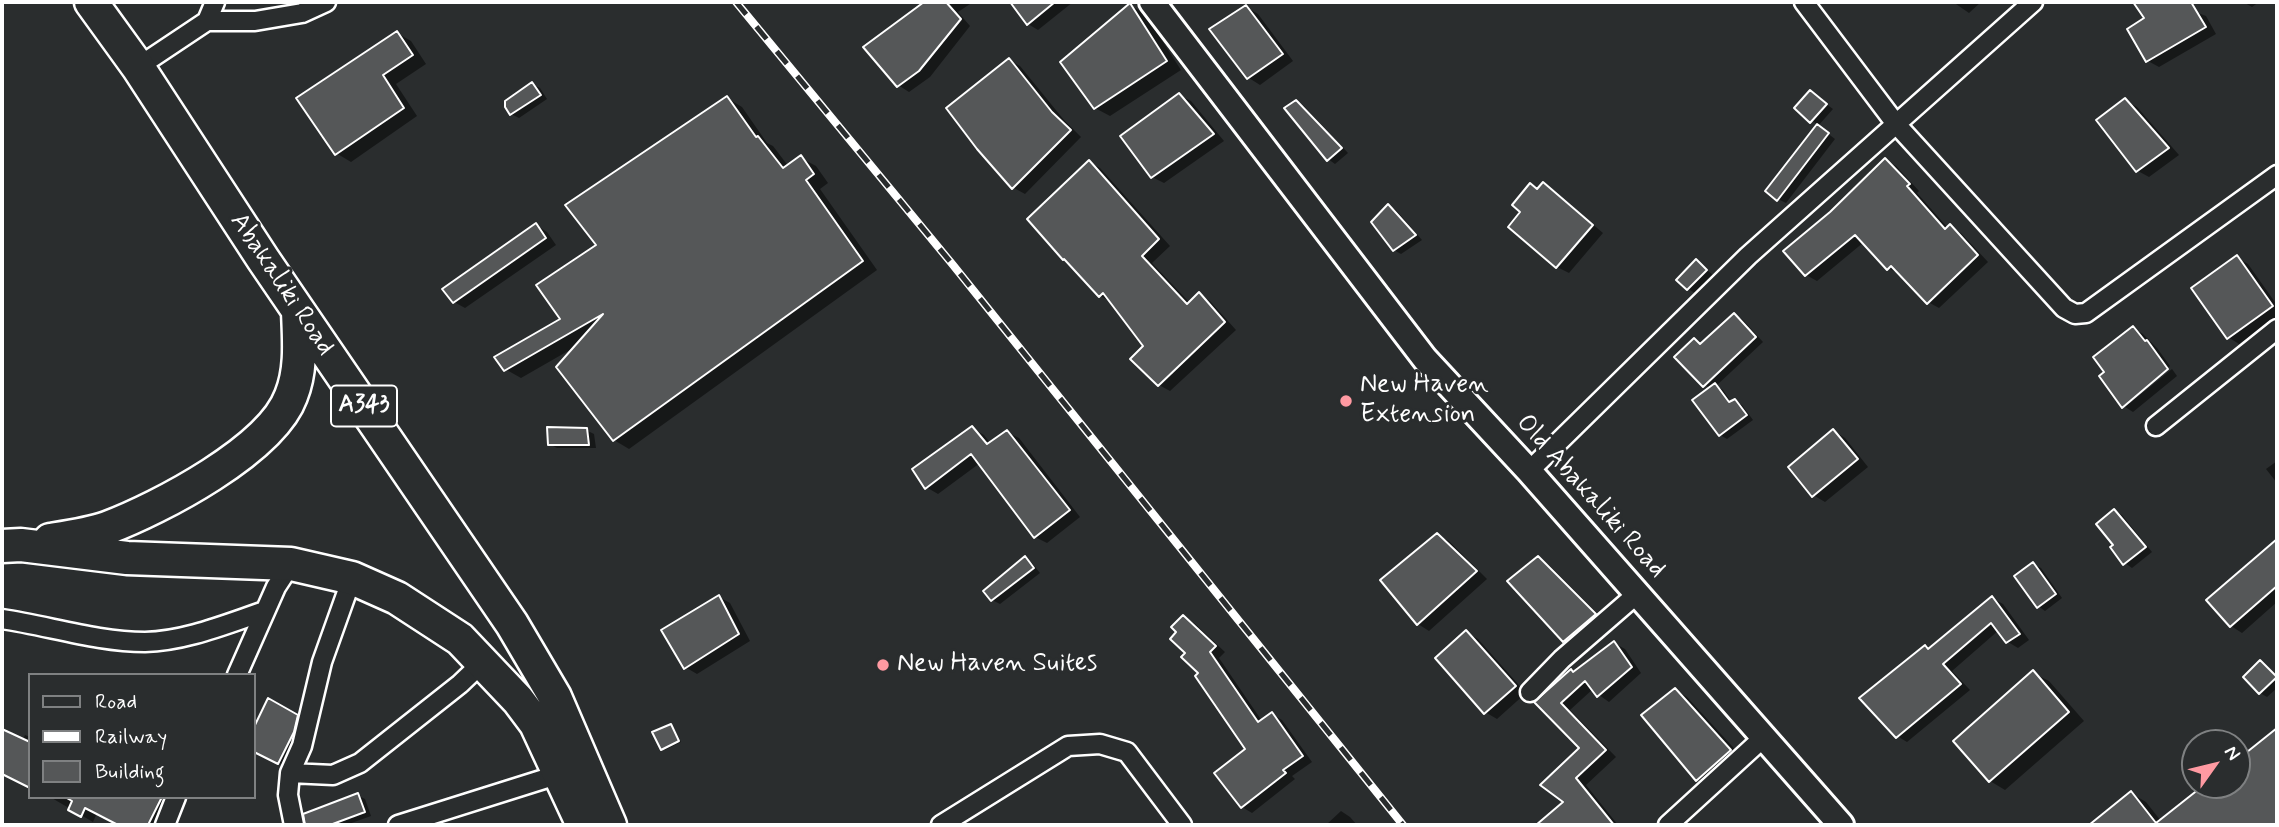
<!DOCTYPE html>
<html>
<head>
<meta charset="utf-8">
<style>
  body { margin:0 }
  #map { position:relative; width:2279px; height:827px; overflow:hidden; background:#2a2d2e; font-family:Mynerve,sans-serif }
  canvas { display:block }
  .frame { position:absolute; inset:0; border:4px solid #fff; pointer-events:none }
  .legend { position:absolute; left:28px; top:673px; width:228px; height:126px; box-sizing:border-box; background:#2a2d2e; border:2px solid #7f8182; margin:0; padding:9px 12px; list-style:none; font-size:21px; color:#fff }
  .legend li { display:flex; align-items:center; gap:14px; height:35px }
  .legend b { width:35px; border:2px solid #7f8182 }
  .north { position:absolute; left:2181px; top:729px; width:70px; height:70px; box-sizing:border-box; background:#2a2d2e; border:2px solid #7f8182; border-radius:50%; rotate:56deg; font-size:19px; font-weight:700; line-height:28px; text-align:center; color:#fff }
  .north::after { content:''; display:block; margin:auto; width:24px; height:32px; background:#ff9aa2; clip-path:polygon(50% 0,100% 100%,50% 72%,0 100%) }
</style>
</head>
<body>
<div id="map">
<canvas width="2279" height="827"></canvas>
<div class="frame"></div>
<ul class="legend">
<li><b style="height:9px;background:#2a2d2e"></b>Road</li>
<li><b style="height:9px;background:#fff"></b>Railway</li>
<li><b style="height:19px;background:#555758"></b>Building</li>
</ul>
<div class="north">N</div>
</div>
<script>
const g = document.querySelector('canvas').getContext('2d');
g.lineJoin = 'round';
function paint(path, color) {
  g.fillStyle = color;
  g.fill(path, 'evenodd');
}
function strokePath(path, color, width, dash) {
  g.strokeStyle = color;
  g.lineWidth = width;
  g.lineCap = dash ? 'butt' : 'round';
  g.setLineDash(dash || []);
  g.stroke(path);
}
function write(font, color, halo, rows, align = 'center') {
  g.font = font + ' Mynerve,sans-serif';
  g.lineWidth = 6;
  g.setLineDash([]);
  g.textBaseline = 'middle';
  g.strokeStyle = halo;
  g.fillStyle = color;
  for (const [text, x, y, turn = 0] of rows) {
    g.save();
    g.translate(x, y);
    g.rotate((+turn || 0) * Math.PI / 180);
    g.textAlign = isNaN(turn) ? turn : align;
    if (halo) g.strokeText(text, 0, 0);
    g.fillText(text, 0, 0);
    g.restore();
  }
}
paint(new Path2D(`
  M926 2H973L958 12 970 26 930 77 909 92 898 85 890 30Z
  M1012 2H1073L1038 30 1028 24Z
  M1953 2H1981L1969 13Z
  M2135 2H2187L2193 11 2206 16 2216 34 2159 67 2148 61 2147 19Z
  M2243 2H2259L2252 7Z
  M1130 5 1145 14 1181 70 1110 116 1095 108Z
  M1246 7 1258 14 1293 61 1260 85 1249 78 1211 29Z
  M397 33 411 41 426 64 396 84 417 116 351 162 336 153Z
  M1009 60 1020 66 1064 120 1081 137 1025 194 1014 188 948 108Z
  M532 84 540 88 547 99 519 118 511 114Z
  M1810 92 1833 109 1818 126 1835 139 1786 203 1778 199 1818 125 1797 108Z
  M1179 95 1191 101 1224 141 1164 183 1152 177Z
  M727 98 742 107 767 143 773 146 789 167 801 158 816 166 828 183 820 189 877 270 629 449 614 440 575 347 521 378 505 369 563 319 598 245Z
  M2125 100 2137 107 2179 155 2149 177 2138 171Z
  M1297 102 1304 106 1348 153 1335 164 1328 159Z
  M1885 160 1896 166 1919 191 1917 193 1948 228 1950 226 1961 233 1988 262 1939 308 1928 302 1900 273 1899 274 1888 268 1864 242 1817 281 1806 275 1831 214Z
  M1089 162 1100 168 1170 246 1152 263 1190 303 1199 295 1210 301 1236 330 1170 391 1159 385 1145 347 1112 302 1100 296Z
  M1543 185 1554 191 1603 233 1569 273 1557 267 1510 227Z
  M1388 206 1396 210 1422 240 1401 254 1394 250Z
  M536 225 547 232 556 245 465 308 454 302Z
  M2237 258 2248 264 2277 305V317L2239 344 2228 337Z
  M1696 261 1713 275 1695 293 1688 289Z
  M1734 315 1742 319 1763 342 1716 386 1723 390 1732 403 1735 401 1742 405 1753 420 1727 439 1720 435 1710 389 1677 357 1694 340 1702 345Z
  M2133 328 2143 334 2157 348 2170 366 2124 403V407L2106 372Z
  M2172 369 2177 376 2133 412 2125 407Z
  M972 428 984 435 991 444 1007 432 1019 438 1080 517 1047 543 1035 537 980 463 938 494 926 487Z
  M586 430 594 434 596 448H557L549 444Z
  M1834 431 1845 438 1868 467 1825 502 1813 495Z
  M2277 461V483L2266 469Z
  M2115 511 2122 515 2152 552 2132 568 2125 563 2115 545Z
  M1437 535 1449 541 1487 579 1429 631 1418 624Z
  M2277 542V602L2242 633 2231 626 2209 600Z
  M1025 559 1032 563 1040 573 1000 604 992 600 985 591Z
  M1538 559 1549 565 1606 622 1576 647 1564 641Z
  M2033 564 2041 568 2062 598 2045 611 2038 606Z
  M719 597 730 603 750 641 697 674 685 667Z
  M1992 598 2003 604 2029 640 2018 648 2008 642 1999 630 1952 671 1970 690 1907 742 1897 736 1925 647 1930 650Z
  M1184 617 1194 623 1225 652 1219 658 1262 721 1272 714 1282 720 1312 762 1292 776 1295 779 1252 813 1242 807 1248 749 1187 653 1178 632Z
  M1466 632 1478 639 1526 693 1497 719 1485 712Z
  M1614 643 1625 649 1641 673 1609 702 1599 695 1593 689 1570 710 1616 757 1586 785 1618 825H1544L1566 802 1581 748 1537 702Z
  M2261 662 2277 676V688L2267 697 2260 693Z
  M2033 673 2049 681 2084 721 2005 790 1990 781Z
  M1676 690 1687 697 1742 757 1709 786 1697 779Z
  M268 701 309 723 290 769 254 751V731Z
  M671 726 674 728 681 742 665 750 662 748Z
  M2 731 22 741 25 735 30 737V787L2 773Z
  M2277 731V825H2092L2131 793 2146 802 2161 821 2207 785H2237V762Z
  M357 795 365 799 371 816 346 825H306L305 815Z
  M50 797H177L163 825H114L115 822 97 813 93 822Z
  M1341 811 1350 817 1357 825H1329L1327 824Z`), '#0007');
const building = new Path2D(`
  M924 2H946L961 19 919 71 897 87 863 47Z
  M1010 2H1055L1027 25Z
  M2133 2H2191L2206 27 2146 62 2127 29 2144 18Z
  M1130 3 1167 61 1094 109 1060 62Z
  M1246 5 1283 54 1247 79 1209 29Z
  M397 31 413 55 383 75 404 108 335 155 296 98Z
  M1009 58 1052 112 1071 130 1012 189 977 149 946 108Z
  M532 82 541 95 510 115 505 107V101Z
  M1810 90 1827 104 1810 123 1794 108Z
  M1179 93 1214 134 1151 178 1120 136Z
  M727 96 756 137 758 136 783 168 801 155 814 174 806 180 863 261 613 441 556 367 603 314 504 371 494 357 560 319 536 285 596 245 565 205Z
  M2125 98 2169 148 2136 172 2096 120Z
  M1296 100 1342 148 1327 161 1284 108Z
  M1817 124 1829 133 1777 201 1765 191Z
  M1885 158 1910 184 1907 186 1945 229 1950 224 1978 255 1927 304 1891 266 1887 270 1855 235 1805 276 1783 251 1830 212Z
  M1089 160 1159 239 1142 256 1187 304 1199 292 1225 322 1158 386 1130 359 1143 346 1103 293 1099 297 1064 259 1063 260 1027 219Z
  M1543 182 1593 225 1556 268 1508 227 1520 212 1512 205 1530 183 1537 189Z
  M1388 204 1416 235 1393 251 1371 222Z
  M536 223 546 238 453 303 442 289Z
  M2237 255 2273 306 2227 339 2191 288Z
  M1696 259 1707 270 1687 290 1676 280Z
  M1734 313 1756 337 1703 387 1674 357 1694 338 1700 344Z
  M2133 326 2145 341 2147 340 2168 369 2122 408 2099 376 2104 372 2093 357Z
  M1715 383 1729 402 1735 399 1747 415 1719 436 1692 400Z
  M972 426 987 444 1007 430 1070 510 1034 538 971 454 925 489 912 469Z
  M547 427 587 428 589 445H548Z
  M1833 429 1858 459 1812 497 1788 467Z
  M2114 509 2146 547 2123 565 2110 547 2113 545 2096 524Z
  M1437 533 1477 571 1417 625 1380 580Z
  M2277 539V586L2230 627 2206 600Z
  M1025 556 1034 568 991 601 983 591Z
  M1538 556 1596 614 1563 642 1507 581Z
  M2033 562 2056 594 2037 608 2014 576Z
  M719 595 739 634 684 669 661 630Z
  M1992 596 2020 634 2006 643 1991 623 1943 664 1961 684 1896 738 1859 698 1925 645 1928 649Z
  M1183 615 1216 646 1210 652 1258 722 1272 712 1303 756 1283 770 1286 773 1241 808 1214 773 1245 749 1195 676 1198 673 1181 657 1185 653 1170 639 1176 632 1171 627Z
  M1466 630 1516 686 1484 714 1435 658Z
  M1614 641 1632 667 1597 697 1585 681 1561 703 1606 750 1576 778 1614 825H1536L1563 802 1540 785 1579 748 1534 702 1571 669 1573 672Z
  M2260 660 2277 677 2259 694 2243 677Z
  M2033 670 2069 712 1989 782 1953 741Z
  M1675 688 1731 750 1696 781 1641 715Z
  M268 698 298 715 294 732 278 764 254 752V727Z
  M671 724 679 741 661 750 652 732Z
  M2277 728V825H2089L2131 791 2156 823 2204 785H2237V760Z
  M2 729 30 742V788L2 774Z
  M358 793 365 812 330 825H305L303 814Z
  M65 797H162L148 825H118L85 808 81 817 68 810 72 801Z`);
paint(building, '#555758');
strokePath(building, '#fff', 2);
const street = new Path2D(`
  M1804 2 1896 124 2064 308 2075 314 2086 313 2277 175
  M207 21 215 2
  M138 67 207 21H255L302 13 326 2
  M2156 426 2277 329
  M1529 471 1748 256 2033 2
  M2 619C49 626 98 642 145 642 186 641 226 624 265 611
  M237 675 276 587 291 564
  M1530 692 1562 659 1637 594
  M290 773 333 775 360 763 460 684 483 662
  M165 825 176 797
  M294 825 288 795 290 773 302 746 322 662 352 578
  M398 825 560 774
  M941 825 1068 746 1100 744 1127 752 1182 825
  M1668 825 1763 738`);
const secondary = new Path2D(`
  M1152 2 1425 359 1529 471 1841 825`);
const highway = new Path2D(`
  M91 2 138 67 263 259 512 624 555 697 610 825
  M50 540C69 537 90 534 107 528 160 508 271 450 291 396 302 369 299 339 298 311
  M2 546 21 545 127 558 291 564 352 578 397 598 460 639 518 700 536 724 583 825`);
strokePath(street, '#fff', 23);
strokePath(secondary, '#fff', 30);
strokePath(highway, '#fff', 37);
strokePath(street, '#2a2d2e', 18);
strokePath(secondary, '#2a2d2e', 24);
strokePath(highway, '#2a2d2e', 32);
const rail = new Path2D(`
  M736 2 953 265 1403 825`);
strokePath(rail, '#fff', 8);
strokePath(rail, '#2a2d2e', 5, [16]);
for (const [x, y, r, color] of [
  [1346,401,7,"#ff9aa2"],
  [883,665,7,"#ff9aa2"]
]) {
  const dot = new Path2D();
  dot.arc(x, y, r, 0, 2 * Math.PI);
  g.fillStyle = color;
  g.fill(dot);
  strokePath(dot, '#2a2d2e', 2.5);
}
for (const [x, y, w] of [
  [364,406,66]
]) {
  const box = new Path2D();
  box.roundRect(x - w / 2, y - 20.5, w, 41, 5);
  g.fillStyle = '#2a2d2e';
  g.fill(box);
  strokePath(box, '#fff', 2);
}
write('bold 24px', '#fff', null, [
  ["A343",364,406]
]);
write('26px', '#fff', '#2a2d2e', [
  ["Abakaliki Road",281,285,56],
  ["Old Abakaliki Road",1590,497,48]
]);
write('26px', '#fff', '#2a2d2e', [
  ["New Haven",1360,386],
  ["Extension",1360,416],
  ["New Haven Suites",897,665]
], 'left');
</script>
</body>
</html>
